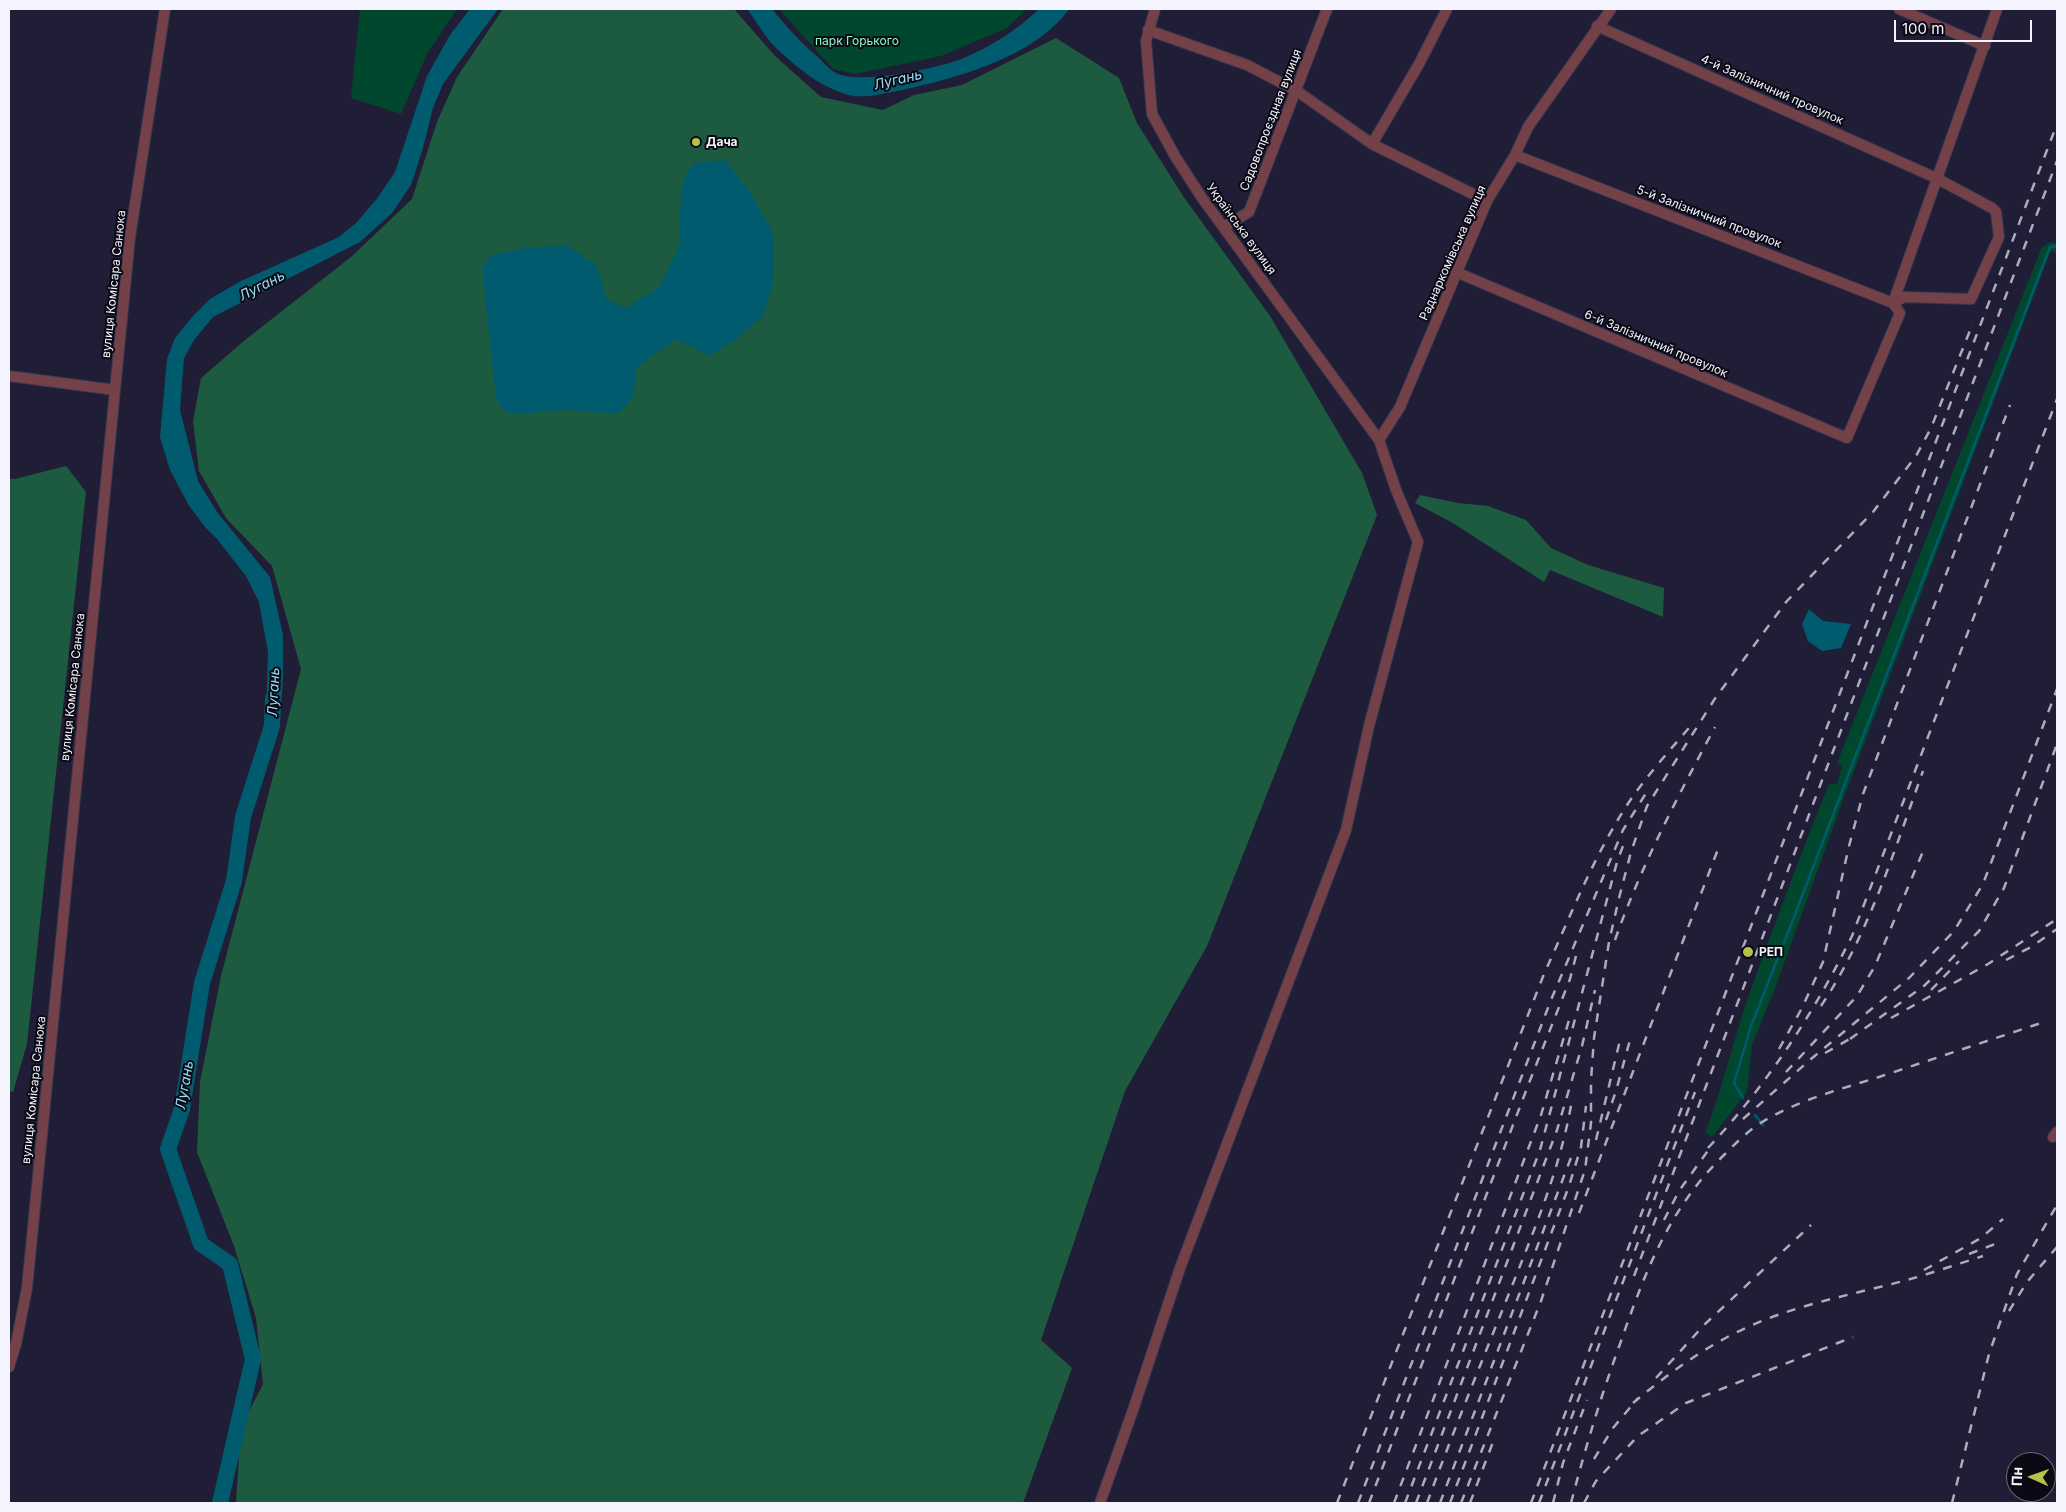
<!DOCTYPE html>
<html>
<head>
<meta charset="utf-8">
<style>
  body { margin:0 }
  #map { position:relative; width:2066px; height:1512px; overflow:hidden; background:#201e36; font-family:Inter,sans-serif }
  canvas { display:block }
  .frame { position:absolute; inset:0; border:10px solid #f4f4fe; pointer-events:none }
  .north { position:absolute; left:2006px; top:1452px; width:50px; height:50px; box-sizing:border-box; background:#0a0914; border:1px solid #686772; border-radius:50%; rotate:272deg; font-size:14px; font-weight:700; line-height:20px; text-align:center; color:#f4f4fe }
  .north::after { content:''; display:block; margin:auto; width:18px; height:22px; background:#b7c148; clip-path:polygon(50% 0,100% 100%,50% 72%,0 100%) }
  .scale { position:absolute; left:1894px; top:20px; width:138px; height:22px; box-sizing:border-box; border:2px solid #f4f4fe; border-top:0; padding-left:6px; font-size:15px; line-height:18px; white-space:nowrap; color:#f4f4fe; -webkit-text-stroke:4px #0a0914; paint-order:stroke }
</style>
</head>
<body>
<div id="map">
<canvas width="2066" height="1512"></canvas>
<div class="frame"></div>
<div class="north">Пн</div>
<div class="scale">100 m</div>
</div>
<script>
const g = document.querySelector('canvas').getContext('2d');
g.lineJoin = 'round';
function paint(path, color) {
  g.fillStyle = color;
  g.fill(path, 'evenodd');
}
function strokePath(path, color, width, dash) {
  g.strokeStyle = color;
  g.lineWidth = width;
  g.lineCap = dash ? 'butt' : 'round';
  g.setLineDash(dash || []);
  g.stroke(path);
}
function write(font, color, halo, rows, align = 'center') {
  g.font = font + ' Inter,sans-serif';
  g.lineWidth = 4;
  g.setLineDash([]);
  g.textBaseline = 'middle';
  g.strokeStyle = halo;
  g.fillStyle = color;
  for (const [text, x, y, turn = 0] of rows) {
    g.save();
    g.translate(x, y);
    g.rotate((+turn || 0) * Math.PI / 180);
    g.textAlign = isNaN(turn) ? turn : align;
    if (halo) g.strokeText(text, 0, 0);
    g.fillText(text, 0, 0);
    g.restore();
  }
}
paint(new Path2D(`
  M360 9H457L427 54 401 114 351 98Z
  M779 9H1027L1007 28 941 56 855 74 833 69Z
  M2052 242 2057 244V253L2051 250 2048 258 1843 800 1777 983 1752 1045 1747 1092 1712 1137 1705 1133C1723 1088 1733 1040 1749 995 1774 924 1801 854 1829 784H1837L1842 766 1837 763 2042 247Z`), '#01472d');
paint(new Path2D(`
  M503 9H734L775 56 821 97 883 110 914 95 962 85 1056 38 1119 78 1137 123 1183 196 1270 316 1362 473 1377 515 1207 946 1125 1091 1041 1340 1072 1368 1023 1503H236L241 1427 263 1384 256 1318 234 1246 197 1152 200 1082 221 976 301 669 272 566 226 518 199 471 193 421 201 378 245 340 351 257 412 199 437 122 457 77Z
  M66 466 86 492 27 1044 13 1092 9 1091V479H15Z
  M1420 495 1458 503 1488 506 1526 520 1551 548 1588 565 1664 588 1663 617 1550 570 1544 582 1453 523 1415 503Z`), '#1d5b40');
paint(new Path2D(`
  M470 9H498L443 84 433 108 423 148 411 185 392 213 360 242 213 317 194 340 184 358 180 410 198 481 217 512 270 577 283 635V677L280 721H266L268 652 259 602 246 576 217 539 205 527 188 504 170 470 160 437 167 359 175 338 193 316 210 299 239 282 339 237 356 223 376 200 395 172 427 76 450 35Z
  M747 9H772C787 27 801 43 819 58 824 63 830 70 836 73 859 85 931 69 956 61 984 51 1018 30 1039 9H1069C1035 57 957 78 902 90 884 93 862 100 845 94 819 86 796 67 776 48 765 37 756 21 747 9Z
  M725 160 753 197 774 235V280L763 316 735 340 710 356 676 339 637 367 633 397 618 414 564 410 520 414 509 413 503 409 496 399 482 268 492 255 529 247 568 246 597 266 607 300 626 308 659 287 679 247 681 189 686 173 695 163Z
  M1809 609 1823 621 1851 624 1841 648 1822 651 1808 641 1802 624Z`), '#005b6f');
strokePath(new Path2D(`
  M1743 1098 1734 1083 1751 1026 1791 925 2050 247 2057 246
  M1755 1115 1763 1125`), '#005b6f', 2.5);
strokePath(new Path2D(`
  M220 1503 253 1359 230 1264 201 1244 168 1149 182 1109 202 983 234 881 243 817 272 726 273 699`), '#005b6f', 16);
const street = new Path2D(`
  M1899 9 1985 46
  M1148 30 1247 65 1297 91 1372 144 1487 201
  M1372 144 1419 64 1447 9
  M1515 155 1893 303 1904 297 1971 299 1999 237 1996 212 1992 208 1936 178 1597 26
  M1224 227 1249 212 1327 9
  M1456 272 1847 438 1900 313 1893 303 1997 9
  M9 376 115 390
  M1379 440 1400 407 1487 201 1515 155 1528 127 1611 9
  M2053 1137 2057 1132
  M9 1367 16 1344 27 1288 130 237 165 9
  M1100 1503 1133 1410 1180 1268 1346 830 1369 726 1418 542 1396 490 1379 440 1202 198 1175 156 1152 114 1146 41 1155 9`);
strokePath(street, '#39384e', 12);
strokePath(street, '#744149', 10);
strokePath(new Path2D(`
  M1615 940C1641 866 1678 796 1715 727
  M2006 960 2031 947 2057 929
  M1931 990 1959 961
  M1821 1006C1869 934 1894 851 1923 771
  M1891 1018 1988 964 2057 919
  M1850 1039 1924 986 1979 931 2004 888 2057 744
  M1779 1049 1802 1008 1823 962 1849 846 1863 794 2010 405
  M1825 1053 1855 1036
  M1786 1072 1857 996 1875 966 1924 849
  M1743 1119 1811 1059 1909 978 1954 931 1983 884 2057 689
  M1606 1120 1616 1091 1630 1040
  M1596 1140 1621 1036
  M1708 1148C1767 1085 1814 1013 1852 936L2057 399
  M1579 1213 1720 844
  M1664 1220 1679 1191 1712 1145
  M1969 1254 1995 1244
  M1924 1270 1981 1238 2003 1219
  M1634 1276 2057 161
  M2009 1311 2027 1282 2057 1247
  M1656 1378 1704 1325 1811 1225
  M1633 1403C1669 1373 1707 1345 1750 1326 1799 1304 1855 1294 1907 1280 1932 1273 1958 1264 1983 1256
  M1594 1459 1613 1428 1638 1398
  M1337 1503 1544 974C1570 917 1594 855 1629 802 1648 774 1672 748 1694 722
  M1358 1503 1551 1000 1623 830 1648 790
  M1369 1503 1529 1083 1570 979 1576 956
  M1394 1503 1541 1115 1569 1020
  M1405 1503 1540 1150 1617 862 1626 838
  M1416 1503 1557 1130 1582 1046 1595 990
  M1427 1503C1453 1432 1482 1361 1510 1291 1535 1228 1561 1166 1572 1100
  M1440 1503 1572 1155
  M1450 1503 1569 1186 1581 1147 1586 1106
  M1461 1503 1541 1301 1585 1170 1591 1123V1080L1594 1038 1609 942 1619 898 1631 852 1647 806 1716 697 1786 602 1873 512 1916 456 1931 428 1973 323
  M1470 1503 1493 1442
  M1531 1503 2057 124
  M1539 1503 1695 1092
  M1553 1503 1563 1463 1587 1400
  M1571 1503C1585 1449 1601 1396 1620 1344 1645 1272 1669 1208 1725 1154 1736 1143 1746 1133 1759 1124 1795 1101 1838 1090 1879 1077 1933 1059 1987 1041 2041 1023
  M1584 1503 1596 1481 1638 1436 1686 1403 1853 1337
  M1952 1503 1989 1354 2017 1274 2057 1205`), '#adacbb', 2.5, [9, 9]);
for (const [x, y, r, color] of [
  [696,142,5,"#b7c148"],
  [1748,952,6,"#b7c148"]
]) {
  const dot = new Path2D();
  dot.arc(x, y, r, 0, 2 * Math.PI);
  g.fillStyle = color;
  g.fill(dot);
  strokePath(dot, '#0a0914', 2);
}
write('12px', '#8bfbc4', '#0a0914', [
  ["парк Горького",857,41]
]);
write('12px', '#f4f4fe', '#0a0914', [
  ["4-й Залізничний провулок",1772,90,24],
  ["Садовопроєздная вулиця",1271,120,-69],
  ["5-й Залізничний провулок",1709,217,21],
  ["Українська вулиця",1241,229,54],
  ["Раднаркомівська вулиця",1453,253,-66],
  ["вулиця Комісара Санюка",114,284,-84],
  ["6-й Залізничний провулок",1656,344,23],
  ["вулиця Комісара Санюка",73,687,-84],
  ["вулиця Комісара Санюка",34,1090,-84]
]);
write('bold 12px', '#f4f4fe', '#0a0914', [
  ["Дача",706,142],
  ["РЕП",1759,952]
], 'left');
write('italic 14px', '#97def4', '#0a0914', [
  ["Лугань",898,80,-13],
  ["Лугань",262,286,-27],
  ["Лугань",274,692,-87],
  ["Лугань",185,1085,-80]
]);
</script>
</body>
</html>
